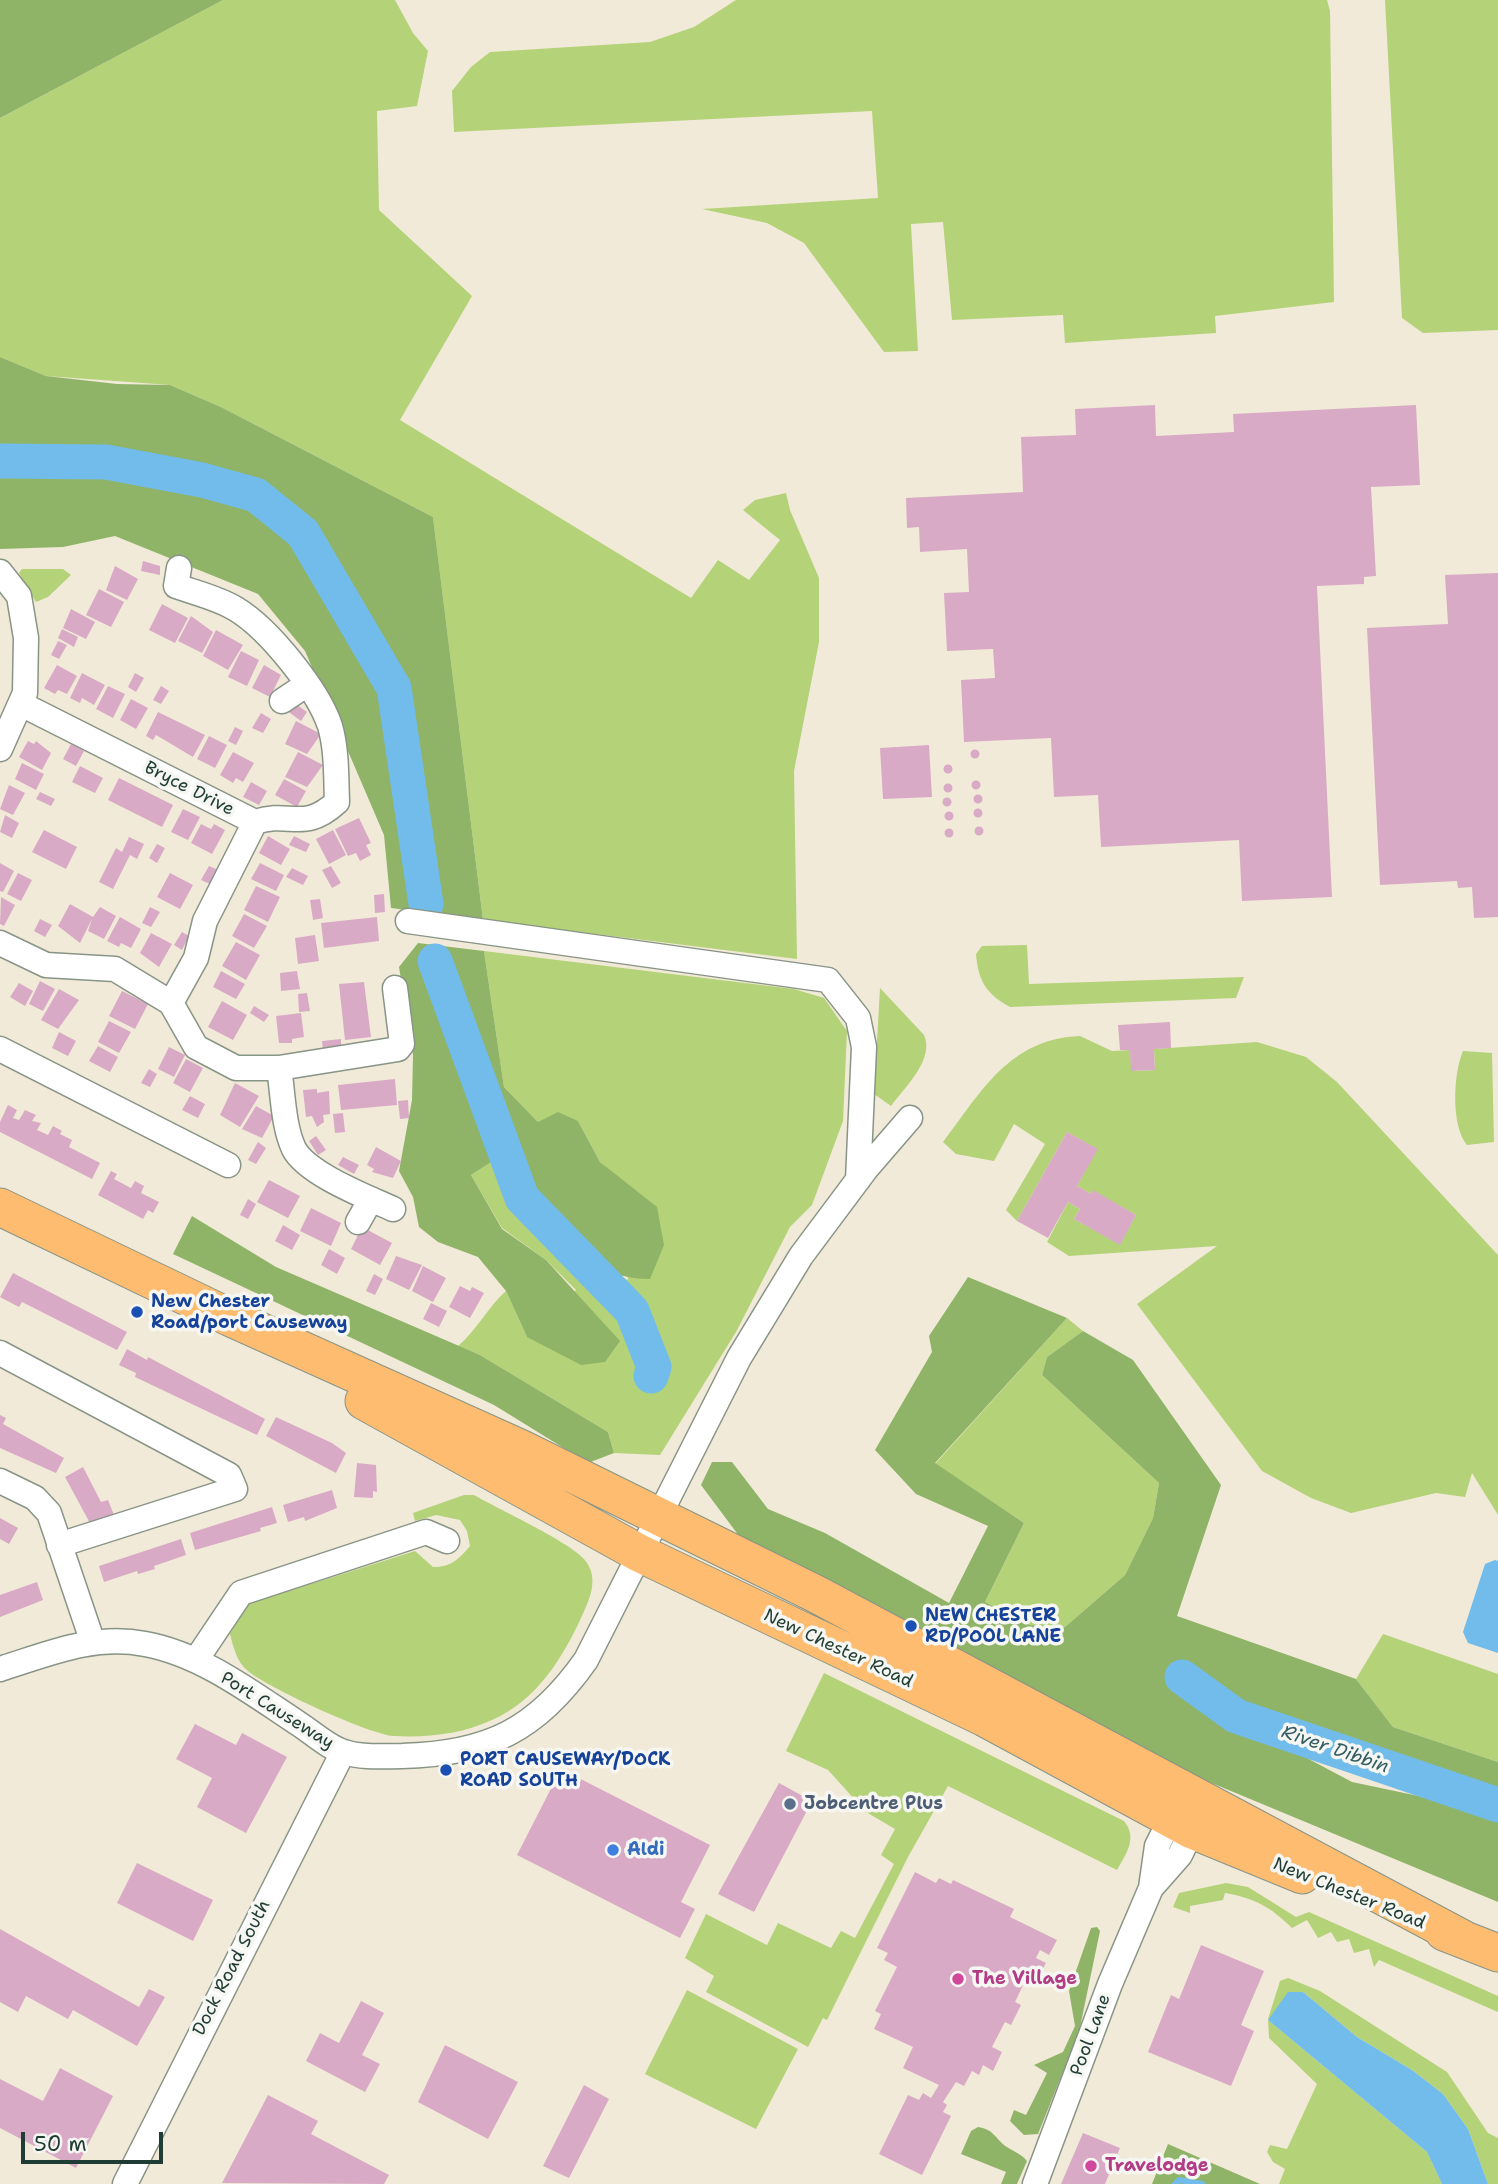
<!DOCTYPE html>
<html>
<head>
<meta charset="utf-8">
<style>
  body { margin:0 }
  #map { position:relative; width:1498px; height:2184px; overflow:hidden; background:#f2ead8; font-family:"Shantell Sans",sans-serif }
  canvas { display:block }
  .scale { position:absolute; left:21px; top:2132px; width:142px; height:32px; box-sizing:border-box; border:4px solid #1f3d34; border-top:0; padding-left:9px; font-size:21px; line-height:24px; white-space:nowrap; color:#1f3d34; -webkit-text-stroke:5px #f6f6f2; paint-order:stroke }
</style>
</head>
<body>
<div id="map">
<canvas width="1498" height="2184"></canvas>
<div class="scale">50 m</div>
</div>
<script>
const g = document.querySelector('canvas').getContext('2d');
g.lineJoin = 'round';
function paint(path, color) {
  g.fillStyle = color;
  g.fill(path, 'evenodd');
}
function strokePath(path, color, width, dash) {
  g.strokeStyle = color;
  g.lineWidth = width;
  g.lineCap = dash ? 'butt' : 'round';
  g.setLineDash(dash || []);
  g.stroke(path);
}
function write(font, color, halo, rows, align = 'center') {
  g.font = font + ' "Shantell Sans",sans-serif';
  g.lineWidth = 7;
  g.setLineDash([]);
  g.textBaseline = 'middle';
  g.strokeStyle = halo;
  g.fillStyle = color;
  for (const [text, x, y, turn = 0] of rows) {
    g.save();
    g.translate(x, y);
    g.rotate((+turn || 0) * Math.PI / 180);
    g.textAlign = isNaN(turn) ? turn : align;
    if (halo) g.strokeText(text, 0, 0);
    g.fillText(text, 0, 0);
    g.restore();
  }
}
paint(new Path2D(`
  M223 0H395L413 33 428 51 417 106 377 111 379 210 472 296 400 420 691 598 718 560 749 580 780 540 743 510 755 500 786 493 790 510 819 578V642L794 771 797 959 483 920 433 517 221 407 170 385 46 376 0 357V118Z
  M736 0H1327L1330 11 1334 302 1215 316 1216 333 1065 343 1063 315 952 320 943 222 911 224 918 351 884 352 804 243 767 223 702 209 878 198 872 111 454 132 452 91 471 67 490 52 650 42 694 27Z
  M1385 0H1498V330L1423 333 1402 318Z
  M22 569H63L71 575 48 597 36 602 19 573Z
  M1027 945 1029 984 1244 977 1236 998 1010 1007C986 994 978 980 976 954L982 946Z
  M484 951 794 989 824 998 847 1031 843 1121 812 1205 790 1227 736 1332 660 1455 614 1453 608 1432 480 1355 458 1346C477 1330 487 1308 506 1291L527 1337 576 1290 546 1260 502 1228 471 1175 493 1161 539 1217 579 1256 628 1280 620 1180 600 1162 578 1121 538 1122 504 1087Z
  M880 988 924 1035C935 1059 905 1087 891 1106L874 1094Z
  M1080 1036 1112 1051 1130 1050 1132 1071 1155 1070 1154 1049 1257 1042 1306 1057 1337 1082 1498 1255V1515L1472 1473 1465 1497 1436 1493 1351 1513 1311 1498 1262 1471 1137 1304 1217 1246 1069 1256 1047 1242 1068 1202 1080 1209 1074 1219 1120 1244 1136 1215 1093 1191 1091 1194 1077 1186 1097 1149 1067 1132 1017 1221 1006 1210 1045 1144 1014 1124 994 1161 956 1154 943 1142C982 1091 1009 1039 1080 1036Z
  M1463 1051 1492 1053 1494 1142 1467 1145C1451 1126 1453 1074 1463 1051Z
  M1067 1318 1083 1331 1047 1357 1042 1375 1159 1483 1153 1518 1125 1575 1065 1627 1030 1625 985 1602 1024 1523 935 1464Z
  M464 1495H474C498 1509 568 1541 584 1559 600 1577 590 1599 581 1618 562 1659 536 1701 492 1720 462 1734 427 1738 393 1736 369 1734 268 1688 248 1671 237 1663 233 1646 230 1634L248 1604 415 1551 433 1567C451 1567 458 1560 470 1546L467 1531 460 1520 436 1515 415 1521 413 1513Z
  M1383 1634 1498 1674V1762L1393 1727 1356 1679Z
  M824 1673 1124 1821C1138 1838 1126 1854 1117 1870L948 1786 908 1857 827 2020 823 2018 808 2047 706 1992 714 1976 685 1958 706 1914 767 1945 778 1923 831 1948 841 1931 855 1938 894 1864 881 1855 895 1829 866 1812 828 1770 786 1751Z
  M1226 1883 1248 1887 1296 1917 1309 1912 1498 1996V2012L1379 1960 1374 1967 1369 1949 1354 1953 1349 1939 1337 1942 1331 1932 1318 1938 1307 1920 1292 1928C1271 1907 1254 1898 1225 1893L1223 1900 1190 1906V1913L1173 1907 1179 1893Z
  M1288 1978 1320 1991 1447 2072 1488 2133 1498 2138V2184H1488L1468 2129 1443 2094 1412 2070 1357 2037 1303 1992 1268 2020 1427 2152 1442 2184H1279L1285 2169 1273 2162 1267 2152 1270 2145 1287 2149 1317 2084 1269 2038 1268 2019 1280 1981Z
  M687 1990 798 2049 756 2129 645 2074Z`), '#b4d278');
paint(new Path2D(`
  M0 0H223L0 118Z
  M0 357 46 376 117 384 170 385 221 407 433 517 483 920 391 908 384 835 305 651 258 594 115 536 63 547 0 549Z
  M418 943 484 951 504 1087 538 1122 558 1112 578 1121 600 1162 657 1207 664 1245 650 1279C580 1280 534 1211 493 1161L471 1175 502 1229 546 1260 620 1341 605 1362 581 1365 527 1337 506 1291 478 1257 438 1242 419 1227 413 1197 399 1171 412 1100 413 1055 399 967Z
  M192 1216 276 1267 480 1355 608 1432 614 1453 588 1463 494 1405 173 1254Z
  M968 1277 1067 1318 935 1463 1024 1523 985 1602 1030 1625 1065 1627 1125 1575 1153 1518 1159 1483 1042 1375 1047 1357 1083 1331 1133 1360 1221 1485 1177 1616 1356 1679 1393 1727 1498 1762V1791L1436 1775 1250 1710 1188 1671 1201 1709 1271 1739 1352 1782 1447 1802 1498 1819V1902L1125 1747 745 1544 701 1485 712 1462H732L768 1509 825 1533 949 1603 988 1526 916 1494 875 1450 932 1352 929 1336Z
  M1097 1927 1100 1931 1079 2032 1038 2134 1024 2135 1010 2121 1014 2110 1026 2115 1047 2073 1034 2065 1063 2052 1075 2026 1069 1991 1091 1928Z
  M978 2127C994 2129 996 2140 1007 2147 1016 2153 1020 2153 1027 2161L1017 2184H1001L1006 2172 961 2154 971 2131Z
  M1168 2144 1260 2184H1152Z`), '#8fb468');
paint(new Path2D(`
  M1495 1560 1498 1561V1653L1468 1643 1463 1632 1485 1564Z
  M1288 1992H1303L1357 2037 1412 2070 1443 2094 1468 2129 1488 2184H1442L1427 2152 1268 2020Z`), '#71bcea');
strokePath(new Path2D(`
  M1175 2184 1179 2180 1202 2184`), '#71bcea', 6);
strokePath(new Path2D(`
  M0 461 106 462 202 480 256 495 303 533 394 688 426 904
  M435 961 522 1198 632 1311 654 1367 651 1376
  M1182 1677 1236 1716 1498 1805`), '#71bcea', 35);
paint(new Path2D(`
  M1155 405 1156 436 1234 432 1233 414 1416 405 1420 485 1371 487 1376 576 1364 577V584L1317 586 1332 897 1242 901 1239 840 1101 847 1098 795 1054 797 1051 738 964 742 961 680 995 678 993 649 947 651 944 593 969 592 967 549 920 552 919 527 907 528 906 498 1023 492 1021 437 1076 435 1075 409Z
  M143 561 160 566V575L141 571Z
  M115 566 138 579 127 600 106 590Z
  M1498 573V917L1474 918 1472 887 1458 888 1457 881 1380 885 1367 628 1448 624 1445 575Z
  M99 589 124 602 111 627 86 615Z
  M162 604 188 618 175 643 149 630Z
  M71 609 95 622 86 639 63 628Z
  M191 616 213 632 202 653 178 641Z
  M62 629 78 637 74 647 58 638Z
  M216 630 243 645 228 670 203 656Z
  M58 641 67 645 59 659 51 655Z
  M241 651 259 660 247 686 228 677Z
  M57 665 77 676 67 694 58 690 55 694 44 688Z
  M264 665 281 675 270 697 252 688Z
  M82 673 105 685 94 705 82 698 80 703 70 698Z
  M135 673 144 678 136 692 128 687Z
  M108 686 125 694 113 718 96 709Z
  M161 686 169 691 161 704 153 700Z
  M131 699 148 708 136 729 120 720Z
  M293 702 307 712 301 721 286 710Z
  M158 712 205 735 193 757 156 735 153 740 146 736Z
  M261 713 271 719 263 733 252 728Z
  M296 721 321 734 307 754 285 744Z
  M235 727 243 731 236 745 228 741Z
  M209 736 227 745 215 768 197 759Z
  M28 741 34 744 36 741 51 753 42 770 19 757Z
  M71 744 84 751 76 766 63 759Z
  M929 745 932 797 883 799 880 748Z
  M970.5 754a4.5 4.5 0 1 1 9 0a4.5 4.5 0 1 1-9 0Z
  M233 752 254 763 243 782 236 778 233 783 220 775Z
  M298 752 323 765 307 787 285 777Z
  M22 763 44 774 36 790 15 779Z
  M943.5 769a4.5 4.5 0 1 1 9 0a4.5 4.5 0 1 1-9 0Z
  M80 766 103 778 95 793 72 782Z
  M119 778 173 805 162 827 108 800Z
  M284 779 306 791 297 807 275 795Z
  M971.5 785a4.5 4.5 0 1 1 9 0a4.5 4.5 0 1 1-9 0Z
  M251 782 267 791 259 805 243 797Z
  M943.5 788a4.5 4.5 0 1 1 9 0a4.5 4.5 0 1 1-9 0Z
  M9 785 25 793 13 815 0 809Z
  M40 792 55 799 51 806 36 799Z
  M973.5 799a4.5 4.5 0 1 1 9 0a4.5 4.5 0 1 1-9 0Z
  M942.5 802a4.5 4.5 0 1 1 9 0a4.5 4.5 0 1 1-9 0Z
  M973.5 813a4.5 4.5 0 1 1 9 0a4.5 4.5 0 1 1-9 0Z
  M183 809 200 817 188 840 171 832Z
  M944.5 816a4.5 4.5 0 1 1 9 0a4.5 4.5 0 1 1-9 0Z
  M5 815 19 823 12 838 0 832Z
  M359 818 371 843 366 845 371 855 360 861 356 853 348 856 335 829Z
  M201 824 211 829 214 824 225 830 212 854 191 843Z
  M974.5 831a4.5 4.5 0 1 1 9 0a4.5 4.5 0 1 1-9 0Z
  M944.5 833a4.5 4.5 0 1 1 9 0a4.5 4.5 0 1 1-9 0Z
  M44 830 77 847 66 869 32 852Z
  M333 830 346 855 329 864 316 839Z
  M268 836 290 849 281 865 259 853Z
  M294 836 310 844 306 852 289 845Z
  M129 837 144 844 137 859 130 855 113 889 99 882 116 848 122 852Z
  M157 844 165 848 157 863 149 858Z
  M0 863 14 871 3 892 0 891Z
  M260 863 284 875 276 891 251 879Z
  M209 866 218 870 210 884 201 880Z
  M331 866 341 883 332 888 322 870Z
  M292 868 308 876 303 885 286 877Z
  M18 873 32 880 21 901 7 894Z
  M170 873 193 885 180 909 157 897Z
  M256 886 280 897 268 922 244 910Z
  M384 894 385 912 375 913 374 895Z
  M1 897 15 905 4 926 0 924Z
  M320 899 323 918 313 920 310 900Z
  M70 904 93 917 100 907 116 916 104 939 88 931 92 919 80 943 58 926Z
  M150 907 160 912 151 927 142 923Z
  M244 914 267 926 254 948 232 936Z
  M120 917 141 929 131 948 121 943 119 947 107 941Z
  M377 917 379 941 324 948 321 923Z
  M40 919 52 925 45 937 34 931Z
  M182 932 189 936 182 950 174 945Z
  M151 933 172 944 159 967 140 953Z
  M315 935 319 961 298 964 295 938Z
  M236 942 260 955 246 980 222 966Z
  M221 971 245 984 236 999 213 987Z
  M297 971 300 989 281 991 280 973Z
  M40 981 55 989 43 1011 29 1004Z
  M364 982 371 1037 345 1040 339 984Z
  M19 983 33 991 25 1006 10 997Z
  M59 989 79 1000 58 1029 41 1020Z
  M122 991 148 1004 135 1029 109 1016Z
  M307 993 310 1011 299 1012 298 994Z
  M222 1001 247 1015 233 1040 208 1027Z
  M254 1006 269 1015 264 1022 250 1013Z
  M301 1013 304 1037 292 1039V1043H279L276 1016Z
  M109 1021 131 1032 119 1053 98 1042Z
  M1170 1022 1171 1048 1154 1049 1155 1070 1131 1071 1130 1050H1120L1118 1025Z
  M59 1032 76 1041 68 1056 52 1048Z
  M341 1039V1048L323 1050 322 1041Z
  M98 1046 118 1057 110 1072 89 1061Z
  M169 1047 185 1055 174 1077 158 1069Z
  M186 1059 203 1068 190 1092 173 1083Z
  M149 1069 157 1074 150 1087 141 1083Z
  M395 1079 397 1105 341 1110 338 1085Z
  M235 1083 259 1096 240 1127 220 1115Z
  M317 1089V1093L329 1091 330 1114 323 1115 324 1122 317 1127 312 1116 306 1117 303 1090Z
  M190 1096 205 1104 198 1118 182 1110Z
  M408 1100 409 1118 400 1119 398 1101Z
  M8 1105 17 1110 13 1118 19 1120 25 1110 36 1115 32 1121 41 1123 37 1130 48 1135 53 1126 62 1131 60 1134 72 1140 69 1147 100 1163 92 1179 0 1132V1122Z
  M256 1106 274 1116 262 1138 242 1129Z
  M343 1113 345 1132 335 1133 333 1114Z
  M1067 1132 1098 1149 1077 1186 1091 1194 1093 1190 1136 1215 1120 1245 1074 1219 1080 1209 1068 1202 1048 1238 1017 1221Z
  M316 1136 326 1150 318 1155 309 1141Z
  M258 1142 266 1148 256 1164 248 1160Z
  M376 1147 401 1161 393 1178 372 1172 374 1169 367 1165Z
  M343 1157 359 1165 354 1174 338 1165Z
  M111 1171 117 1174 114 1179 131 1188 135 1181 144 1186 141 1193 159 1202 153 1213 148 1210 143 1219 98 1195Z
  M269 1180 300 1196 288 1218 257 1202Z
  M248 1199 256 1204 248 1219 240 1215Z
  M311 1208 341 1223 331 1246 300 1231Z
  M283 1225 300 1235 292 1250 275 1241Z
  M362 1227 392 1243 380 1265 351 1249Z
  M329 1249 345 1258 337 1274 321 1265Z
  M396 1256 422 1265 409 1290 386 1279Z
  M423 1266 446 1278 433 1302 412 1291Z
  M13 1273 127 1332 117 1350 22 1302 19 1307 0 1297Z
  M374 1274 383 1279 375 1295 366 1291Z
  M460 1286 470 1291 472 1287 484 1293 470 1318 449 1307Z
  M431 1303 447 1311 439 1327 423 1319Z
  M127 1349 147 1360 148 1357 265 1419 257 1435 135 1377 136 1373 119 1365Z
  M0 1415 6 1418 3 1424 64 1458 56 1473 0 1448Z
  M276 1417 332 1443 346 1453 336 1473 266 1436Z
  M357 1463 376 1465 377 1492 373 1491V1498L354 1497Z
  M83 1467 101 1502 108 1500 114 1515 91 1525 65 1477Z
  M332 1490 337 1508 305 1521 304 1517 288 1522 283 1505Z
  M272 1507 277 1523 260 1528 261 1531 195 1550 190 1533Z
  M0 1518 18 1528 9 1544 0 1539Z
  M181 1539 186 1555 154 1566 155 1569 138 1574 137 1571 104 1582 99 1566Z
  M37 1582 43 1600 0 1617V1595Z
  M195 1724 236 1745 242 1733 287 1757 246 1833 197 1807 212 1778 176 1759Z
  M561 1769 710 1845 681 1902 695 1909 680 1938 517 1855Z
  M779 1783 812 1801 754 1912 718 1894Z
  M137 1863 213 1900 193 1941 117 1903Z
  M915 1872 936 1883 939 1878 951 1884 953 1880 1014 1909 1010 1917 1057 1940 1049 1955 1040 1950 1036 1958 1046 1963 1036 1981 1027 1977 1015 2002 1021 2005 1011 2025 1005 2022 992 2047 1002 2052 993 2071 983 2065 979 2075 972 2071 964 2086 956 2082 943 2102 947 2105 943 2112 951 2116 922 2175 879 2154 908 2095 919 2100 923 2093 931 2098 939 2085 903 2068 913 2047 874 2029 881 2014 875 2011 897 1967 884 1960 888 1953 877 1948Z
  M0 1929 139 2007 149 1989 165 1997 137 2046 73 2010 68 2019 26 1996 18 2012 0 2002Z
  M1201 1945 1264 1971 1241 2025 1254 2031 1231 2086 1148 2052 1171 1995 1179 1999Z
  M361 2001 384 2013 362 2055 380 2064 365 2092 306 2061 320 2033 339 2043Z
  M445 2045 518 2082 488 2139 418 2102Z
  M60 2068 113 2096 76 2168 0 2128V2079L43 2101Z
  M584 2085 609 2099 569 2178 543 2166Z
  M268 2095 318 2121 311 2134 389 2175 384 2184 222 2183Z
  M1083 2133 1120 2148 1105 2184H1061Z`), '#d9aac5');
const minor = new Path2D(`
  M179 568 176 586C196 593 218 598 236 609 269 629 318 690 330 726 337 750 336 777 337 802 303 833 291 810 255 822
  M0 572 19 596 26 638 25 693 0 749
  M282 701 306 685
  M21 704 255 822
  M408 921 828 980 858 1018 864 1047 858 1180
  M0 943 46 965 115 969 171 1003 196 1047 236 1068H279C283 1093 283 1126 294 1149 307 1174 367 1197 393 1209
  M171 1003 196 958 205 921 255 822
  M0 1049 228 1165
  M279 1068 398 1049 402 1044 395 988
  M358 1222 371 1199
  M0 1353 229 1475 235 1489 59 1545
  M0 1481 35 1498 49 1513 92 1640
  M196 1660 241 1593 426 1532 447 1541
  M0 1669C48 1654 93 1634 145 1644 201 1654 252 1693 299 1724 313 1733 329 1748 344 1752 362 1758 384 1756 402 1756 488 1754 537 1730 586 1660L739 1358 801 1256 866 1169 910 1118
  M1151 1888 1180 1855 1192 1830
  M125 2184 343 1752
  M1035 2184 1110 1984 1151 1888 1157 1846 1171 1818`);
const highway = new Path2D(`
  M0 1207 231 1318 520 1448 816 1594 1465 1940
  M364 1401 639 1553 985 1718 1192 1830 1302 1875
  M1444 1932 1498 1953`);
strokePath(minor, '#889486', 27);
strokePath(highway, '#889486', 39);
strokePath(minor, '#fff', 24);
strokePath(highway, '#fdbc70', 37);
for (const [x, y, r, color] of [
  [137,1312,7,"#1a4fb4"],
  [911,1626,7,"#1a4fb4"],
  [446,1770,7,"#1a4fb4"],
  [790,1804,7,"#5c6f8a"],
  [613,1850,7,"#3f7fe0"],
  [958,1979,7,"#d1479c"],
  [1091,2166,7,"#d1479c"]
]) {
  const dot = new Path2D();
  dot.arc(x, y, r, 0, 2 * Math.PI);
  g.fillStyle = color;
  g.fill(dot);
  strokePath(dot, '#f6f6f2', 2.5);
}
write('18px', '#1f3d34', '#f6f6f2', [
  ["Bryce Drive",189,789,27],
  ["New Chester Road",838,1649,25],
  ["Port Causeway",277,1711,32],
  ["New Chester Road",1349,1894,22],
  ["Dock Road South",232,1968,-63],
  ["Pool Lane",1091,2035,-70]
]);
write('bold 18px', '#164399', '#f6f6f2', [
  ["New Chester",151,1302],
  ["Road/port Causeway",151,1323],
  ["NEW CHESTER",925,1616],
  ["RD/POOL LANE",925,1637],
  ["PORT CAUSEWAY/DOCK",460,1760],
  ["ROAD SOUTH",460,1781]
], 'left');
write('bold 18px', '#4e5e75', '#f6f6f2', [
  ["Jobcentre Plus",804,1804]
], 'left');
write('bold 18px', '#366cbe', '#f6f6f2', [
  ["Aldi",627,1850]
], 'left');
write('bold 18px', '#b23c85', '#f6f6f2', [
  ["The Village",972,1979],
  ["Travelodge",1105,2166]
], 'left');
write('italic 19px', '#345d62', '#f6f6f2', [
  ["River Dibbin",1335,1750,19]
]);
</script>
</body>
</html>
